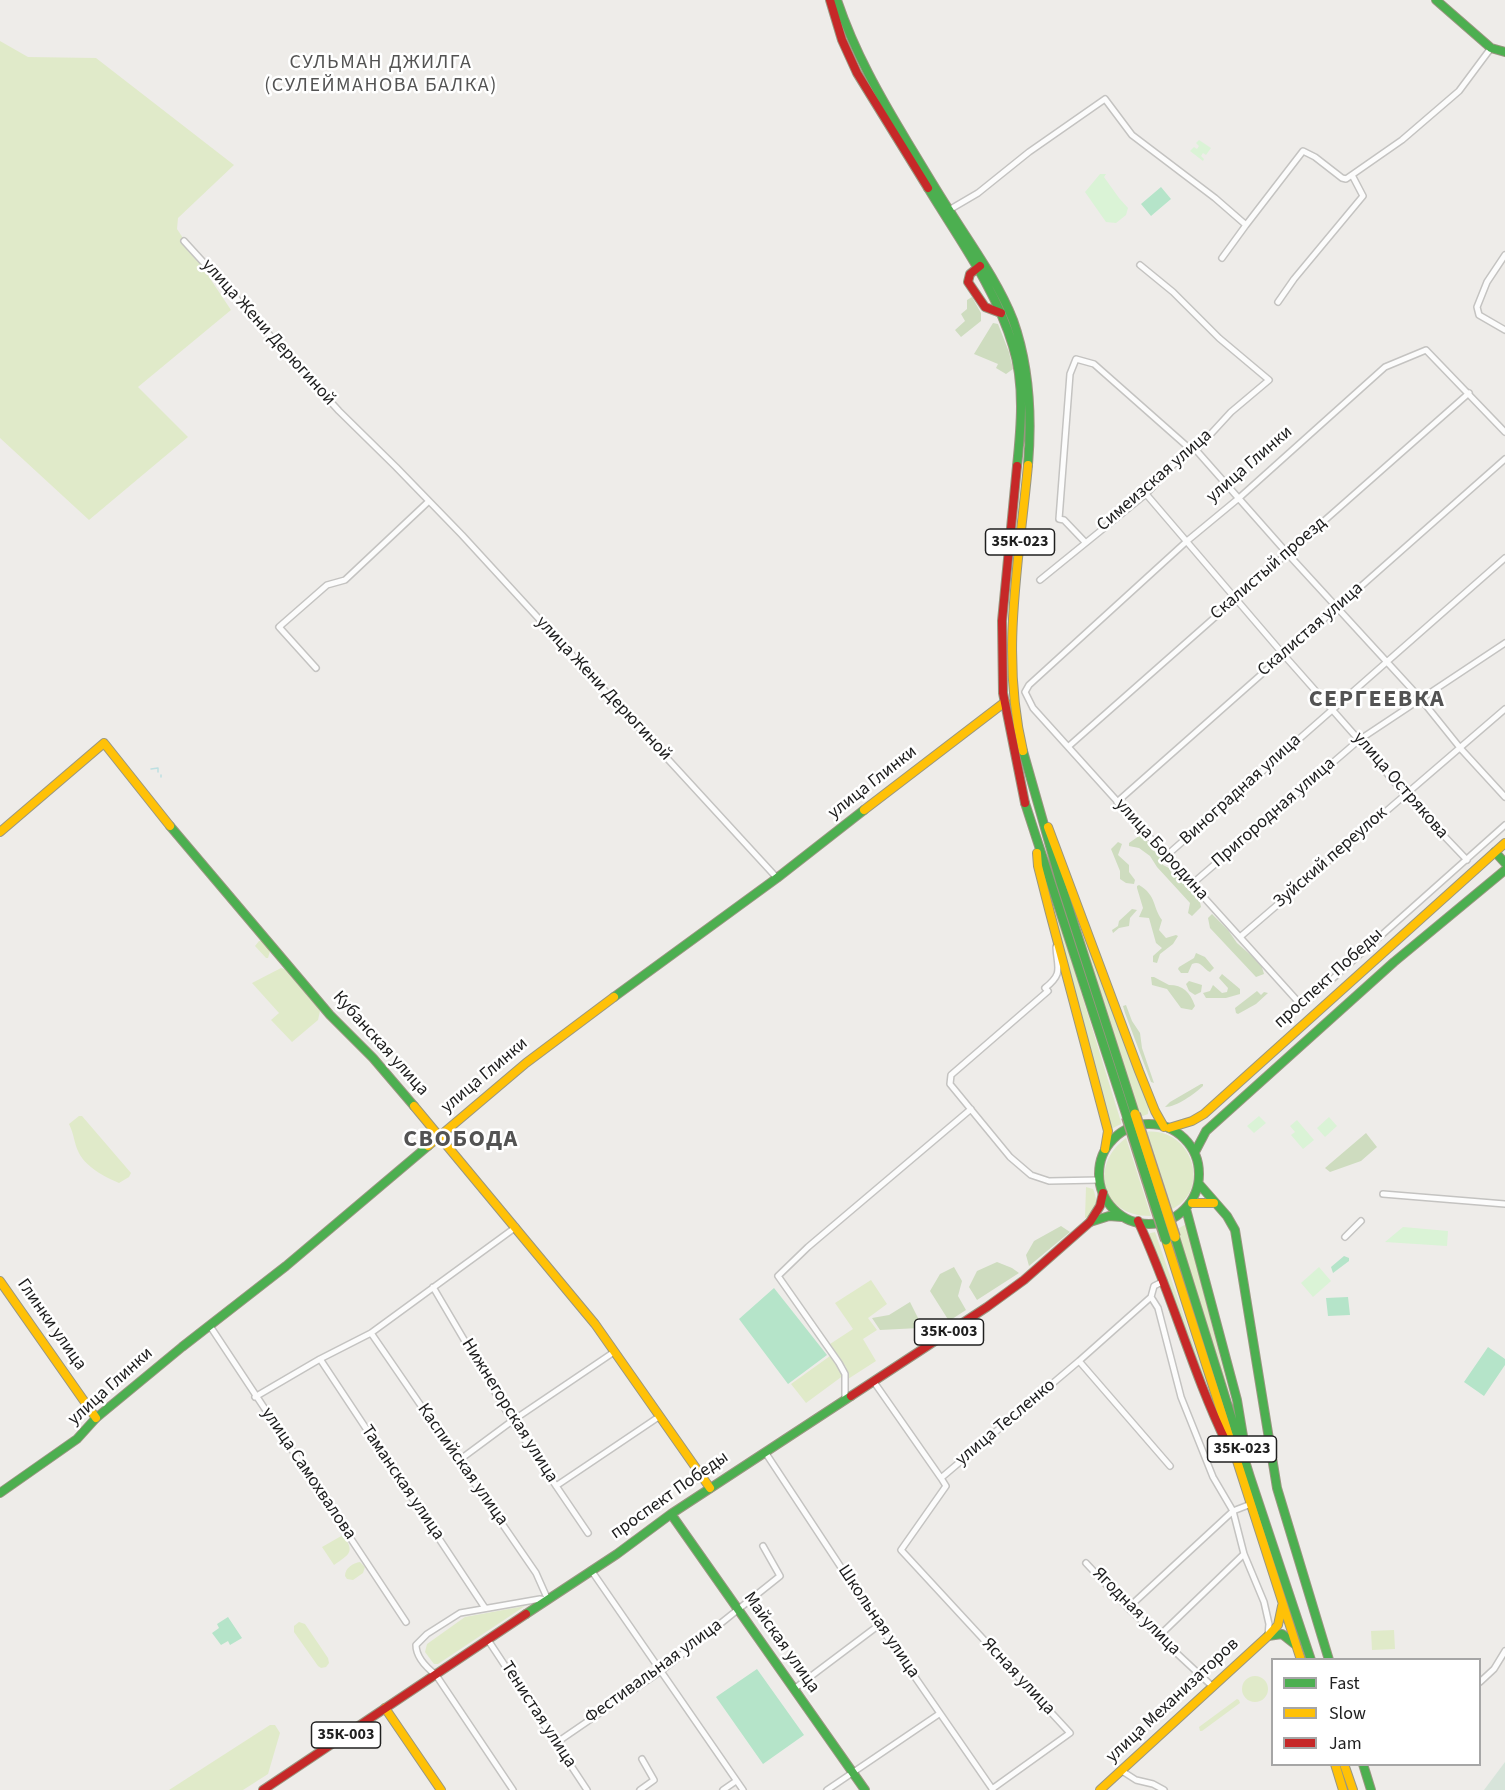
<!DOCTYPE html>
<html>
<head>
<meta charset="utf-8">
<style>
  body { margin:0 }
  #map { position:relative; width:1505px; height:1790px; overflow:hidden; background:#eeece9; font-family:"Source Sans 3",sans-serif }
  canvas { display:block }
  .legend { position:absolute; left:1271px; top:1658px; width:210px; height:108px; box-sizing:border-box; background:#fff; border:2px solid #a6a6a6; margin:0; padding:8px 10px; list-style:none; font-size:18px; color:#202020 }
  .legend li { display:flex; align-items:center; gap:12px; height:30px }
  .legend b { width:30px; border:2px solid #a6a6a6 }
</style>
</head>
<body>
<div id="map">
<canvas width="1505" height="1790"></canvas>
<ul class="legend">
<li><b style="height:8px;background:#4caf50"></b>Fast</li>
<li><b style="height:8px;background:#ffc107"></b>Slow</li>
<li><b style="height:8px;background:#c62828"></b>Jam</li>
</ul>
</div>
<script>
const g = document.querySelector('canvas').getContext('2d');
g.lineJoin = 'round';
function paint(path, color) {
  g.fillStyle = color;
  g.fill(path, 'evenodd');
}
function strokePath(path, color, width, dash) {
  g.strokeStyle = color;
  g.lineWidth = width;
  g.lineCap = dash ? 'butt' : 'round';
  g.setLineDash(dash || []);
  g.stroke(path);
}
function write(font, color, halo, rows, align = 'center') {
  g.font = font + ' "Source Sans 3",sans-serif';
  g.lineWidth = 5;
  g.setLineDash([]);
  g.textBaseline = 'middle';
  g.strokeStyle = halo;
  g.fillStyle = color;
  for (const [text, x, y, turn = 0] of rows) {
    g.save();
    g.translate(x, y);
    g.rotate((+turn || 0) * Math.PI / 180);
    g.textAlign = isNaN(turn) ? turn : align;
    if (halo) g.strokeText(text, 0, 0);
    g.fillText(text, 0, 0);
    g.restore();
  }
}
paint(new Path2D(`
  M0 41 28 57 96 58 234 165 178 218 177 229 231 310 138 387 188 437 89 520 0 438Z
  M1070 895 1149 1102 1148 1114 1140 1117 1068 896Z
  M1053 901 1121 1122V1124L1111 1129 1050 902Z
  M259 941H262L270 951 268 958H266L255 946Z
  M281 968 285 969 320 1011 318 1020 292 1042 271 1020 279 1013 252 983Z
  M79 1116H82L131 1173 129 1177 119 1183C105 1177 85 1167 78 1151 74 1142 74 1134 69 1124Z
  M1145 1132C1193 1126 1213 1193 1170 1210Z
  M1126 1138 1151 1216C1102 1217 1088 1166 1126 1138Z
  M1086 1187 1093 1189C1098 1200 1098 1215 1085 1218Z
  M1186 1224 1231 1400V1403L1176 1230Z
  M1155 1232 1211 1395 1147 1234Z
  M871 1280 887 1304 868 1318 877 1330 863 1339 876 1361 848 1379 846 1367 830 1344 853 1329 835 1303Z
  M830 1356 844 1375 806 1403 791 1384Z
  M343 1535C355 1552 350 1554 334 1565L322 1547Z
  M360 1562 365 1567 363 1573 353 1580 347 1579 345 1576C345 1568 353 1563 360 1562Z
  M525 1606 438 1664H434L425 1652 427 1644 465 1617Z
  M299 1622 305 1624 328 1658 329 1663 326 1667 321 1668 318 1666 294 1632V1626Z
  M1394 1630 1395 1649 1372 1650 1371 1631Z
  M1242 1689a13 13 0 1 1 26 0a13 13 0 1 1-26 0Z
  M1237 1699 1239 1700 1240 1703 1202 1731H1200L1199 1727Z
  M270 1725H275L280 1733 268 1774 243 1790H169Z`), '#e0eac9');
paint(new Path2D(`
  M972 297 981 313V321L961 337 955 330 965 321 961 314 967 309V300Z
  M993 323 998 324 1009 352 1013 369 1006 374 996 368 998 364 974 354Z
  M1139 836 1146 839 1152 850 1161 855 1163 865 1169 868 1172 874 1178 878 1200 902 1201 907 1192 916 1188 913 1190 903 1157 867 1150 856 1139 848 1129 846V843Z
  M1118 842 1122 844 1118 855 1129 865V872L1135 880 1134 884 1126 883 1120 879V871L1111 849Z
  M1139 885C1157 896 1152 906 1162 920L1159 930 1166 938 1176 935 1178 936 1173 944 1160 954 1157 963 1153 962V956L1162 948 1156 943 1149 918 1139 917 1143 908 1137 888V886Z
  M1132 909 1137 910 1130 918 1129 926 1119 928 1113 933 1112 930 1118 926 1119 921Z
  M1212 914 1228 930 1237 943 1261 964 1264 974 1256 977 1210 928 1208 918Z
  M1196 953 1205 957 1214 968 1210 972C1203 969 1201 960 1192 964L1188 973H1181L1178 969 1179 967 1194 958Z
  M1222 974 1240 989V994L1226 998H1206L1203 993 1210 991 1213 985 1222 993 1227 992 1228 988 1219 978Z
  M1151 977H1154L1169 985C1183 985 1190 992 1195 1006L1192 1010 1181 1008 1167 989 1152 985Z
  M1189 981 1202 985 1201 992 1195 995 1189 991 1186 984Z
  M1257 991 1261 995 1264 992 1268 993 1256 1004 1238 1014 1236 1013 1235 1008Z
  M1126 1005 1132 1021 1140 1033 1142 1048 1154 1083 1151 1082 1125 1013 1123 1006Z
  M1201 1084H1203V1086C1194 1094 1177 1107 1165 1107L1170 1102Z
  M1366 1133 1377 1147 1361 1161 1330 1172 1325 1168Z
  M1061 1226 1070 1232 1029 1266 1026 1255 1034 1241Z
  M997 1262 1012 1268 1019 1273 977 1300 969 1287 977 1271Z
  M954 1267 962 1281 958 1296 966 1310 949 1321 930 1291 940 1274Z
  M910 1302 918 1318 919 1328 880 1330 872 1318 889 1315Z`), '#cedcbf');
paint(new Path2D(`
  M1505 1762V1790H1484Z`), '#d7e4da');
paint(new Path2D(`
  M1199 140 1211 148 1206 155 1203 153 1201 156 1204 159 1203 161 1190 151 1194 147 1197 149 1199 146 1196 143Z
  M1100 174H1106L1104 177 1119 198 1128 208 1126 215 1116 223 1106 222 1085 192Z
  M1259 1116 1266 1123 1254 1133 1247 1126Z
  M1329 1117 1337 1126 1325 1137 1317 1128Z
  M1297 1120 1314 1140 1303 1149 1291 1135 1295 1132 1290 1126Z
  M1403 1227 1448 1231 1447 1246 1385 1242Z
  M1319 1267 1331 1281 1313 1297 1301 1283Z`), '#daf3d6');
paint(new Path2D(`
  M1161 187 1171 199 1151 216 1141 204Z
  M1344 1256 1349 1258V1261L1333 1273 1331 1267Z
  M774 1288 827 1355 788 1384 739 1319Z
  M1348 1297 1350 1315 1328 1316 1326 1298Z
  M1488 1347 1505 1359V1365L1484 1396 1464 1382Z
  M228 1617 242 1638 230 1645 228 1641 221 1645 212 1633 219 1628 217 1624Z
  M757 1669 804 1735 763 1764 716 1697Z`), '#b5e4c9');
strokePath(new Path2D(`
  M151 769 158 768V772
  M161 775V777`), '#bddfe1', 1.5);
const street = new Path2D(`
  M949 210 978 193 1029 152 1105 99 1132 135 1215 198 1246 225 1303 151 1315 157 1342 178 1346 179 1402 140 1459 91 1491 48
  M184 241 339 411 396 467 462 535 777 878
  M1505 255 1487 282 1477 307 1479 315 1505 330
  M1222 258 1246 225
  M1278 302 1294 279 1363 196 1352 175
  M1505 432 1426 350 1385 367 1239 498 1187 541 1029 685 1025 692 1033 708 1302 1006 1505 825
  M1196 450 1287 553 1420 698 1461 749 1505 797
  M1146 494 1283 654 1359 740 1405 795 1467 860
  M1085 542 1064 520 1059 519 1070 374 1076 359 1094 364 1189 448
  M1040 580 1146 494 1189 448 1196 450 1231 412 1269 380 1219 338 1173 292 1140 265
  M316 668 279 627 327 585 345 580 429 501
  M1069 746 1469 393
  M1117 802 1505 459
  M1166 856 1505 558
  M1192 884 1359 740 1505 643
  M1240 937 1505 709
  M1056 947C1057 968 1064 973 1045 988L1048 991 951 1075 950 1084 1010 1157 1031 1175 1049 1181 1099 1180
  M1383 1194 1505 1204
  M1345 1237 1361 1221
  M433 1287 512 1421 588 1533
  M1151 1297 1158 1308 1181 1397 1213 1477 1233 1511 1244 1554 1264 1602 1269 1624 1268 1636
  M210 1326 406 1622
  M371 1333 536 1573 548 1600 540 1599 460 1613 427 1634 416 1645C416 1657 427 1668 436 1675L513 1790
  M320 1359 485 1608
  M1079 1361 1170 1466
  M874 1382 941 1478
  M255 1397 320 1359 371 1333 516 1227
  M845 1399V1374L839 1363 778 1276 808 1247 971 1109
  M765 1452 879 1625 993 1790
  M458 1461 512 1421 614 1352
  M556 1486 660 1416
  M1086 1563 1128 1608 1212 1686
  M591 1570 743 1790
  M1128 1608 1233 1511 1251 1504
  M1159 1636 1244 1554
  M488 1640 587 1790
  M1480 1682 1494 1669 1505 1651
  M794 1689 879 1625
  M556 1743 661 1671 780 1576 763 1546
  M1122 1771 1136 1780 1153 1784 1164 1790
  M992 1789 1070 1733 901 1550 946 1486 941 1478 1079 1361 1151 1297 1154 1286 1164 1281
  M640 1790 654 1780 642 1759
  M723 1790 736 1781
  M827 1790 939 1714`);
const fast = new Path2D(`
  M837 0C854 51 880 97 908 143 922 166 936 190 951 213 973 248 998 282 1013 320 1029 365 1032 417 1028 465
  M1436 0 1491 48 1505 52
  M928 188C959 239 996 289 1013 346 1025 384 1021 428 1017 466
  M1023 751 1060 881 1135 1114
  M1025 803 1127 1117
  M170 826 330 1015 373 1058 414 1106
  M1495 852 1505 863
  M614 997 777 878 864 810
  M1099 1174a50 50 0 1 1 100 0a50 50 0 1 1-100 0Z
  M1195 1152 1206 1131 1394 962 1505 870
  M1199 1184 1227 1216 1235 1230 1277 1488 1329 1660
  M1186 1209 1237 1400 1243 1436
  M1090 1222 1109 1216 1122 1217
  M1175 1237 1250 1477 1311 1660
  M0 1493 77 1439 96 1418 182 1347 286 1266 428 1146
  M671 1514 865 1790
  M526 1614 617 1554 671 1514 851 1396
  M1268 1636 1282 1634 1296 1645
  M1363 1764 1371 1790`);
const slow = new Path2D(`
  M1023 751C1000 654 1019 563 1028 465
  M864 810 1005 702
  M1048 827 1139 1071 1155 1111 1164 1127
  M0 832 104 743 170 826
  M1037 853 1038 866 1050 913 1108 1131 1105 1149
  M414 1106 595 1324 710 1488
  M1169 1128 1192 1121 1204 1114 1505 843
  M428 1146 526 1063 614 997
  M1192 1203H1214
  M1166 1240 1301 1660
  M0 1281 96 1418
  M385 1708 441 1790
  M1335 1764 1343 1790
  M1344 1764 1353 1790
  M1100 1790 1268 1636 1278 1625 1282 1606`);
const jam = new Path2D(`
  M830 0 842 40 857 73 928 188
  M980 266 970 274 968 282 985 307 1001 313
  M1017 466 1002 621 1003 693 1025 803
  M1138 1221C1172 1294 1192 1372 1227 1444
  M851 1396 987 1307 1024 1280 1090 1222 1100 1206 1103 1193
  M263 1790 526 1614`);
strokePath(street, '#c4c3c1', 8);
strokePath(fast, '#999680', 10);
strokePath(slow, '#999680', 10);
strokePath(jam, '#999680', 10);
strokePath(street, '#fcfcfc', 5);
strokePath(fast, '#4caf50', 8);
strokePath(slow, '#ffc107', 8);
strokePath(jam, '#c62828', 8);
const fastBridge = new Path2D(`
  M1127 1117 1166 1240`);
const slowBridge = new Path2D(`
  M1135 1114 1175 1237`);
strokePath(fastBridge, '#a49585', 12, []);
strokePath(slowBridge, '#a49585', 12, []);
strokePath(fastBridge, '#4caf50', 9);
strokePath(slowBridge, '#ffc107', 9);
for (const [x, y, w] of [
  [1020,542,69],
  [949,1332,69],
  [1242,1449,69],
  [346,1735,69]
]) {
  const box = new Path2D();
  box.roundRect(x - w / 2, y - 13, w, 26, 4.5);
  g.fillStyle = '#fff';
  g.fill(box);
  strokePath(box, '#202020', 1.5);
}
write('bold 16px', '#202020', null, [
  ["35К-023",1020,542],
  ["35К-003",949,1332],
  ["35К-023",1242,1449],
  ["35К-003",346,1735]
]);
write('18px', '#202020', '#fff', [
  ["улица Жени Дерюгиной",268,333,48],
  ["улица Глинки",1250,465,-41],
  ["Симеизская улица",1155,481,-41],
  ["Скалистый проезд",1269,569,-41],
  ["Скалистая улица",1311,630,-41],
  ["улица Жени Дерюгиной",603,689,47],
  ["улица Глинки",873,783,-38],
  ["улица Острякова",1400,786,49],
  ["Виноградная улица",1241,790,-42],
  ["Пригородная улица",1274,813,-41],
  ["улица Бородина",1161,850,48],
  ["Зуйский переулок",1331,858,-41],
  ["проспект Победы",1329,979,-42],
  ["Кубанская улица",380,1044,48],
  ["улица Глинки",485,1076,-40],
  ["Глинки улица",51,1325,55],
  ["улица Глинки",111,1387,-42],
  ["Нижнегорская улица",509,1411,58],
  ["улица Тесленко",1006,1423,-40],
  ["Каспийская улица",462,1465,55],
  ["улица Самохвалова",308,1474,56],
  ["Таманская улица",402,1483,56],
  ["проспект Победы",670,1496,-35],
  ["Ягодная улица",1136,1612,45],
  ["Школьная улица",878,1622,56],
  ["Майская улица",781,1643,55],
  ["Фестивальная улица",654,1672,-36],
  ["Ясная улица",1018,1677,47],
  ["улица Механизаторов",1173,1701,-43],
  ["Тенистая улица",538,1715,57]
]);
g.letterSpacing = '1.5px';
write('20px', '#535353', '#fff', [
  ["СУЛЬМАН ДЖИЛГА",381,64],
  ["(СУЛЕЙМАНОВА БАЛКА)",381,87]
]);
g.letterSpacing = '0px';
g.letterSpacing = '1.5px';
write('bold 24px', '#535353', '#fff', [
  ["СЕРГЕЕВКА",1377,701],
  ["СВОБОДА",461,1141]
]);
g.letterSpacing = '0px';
</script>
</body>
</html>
